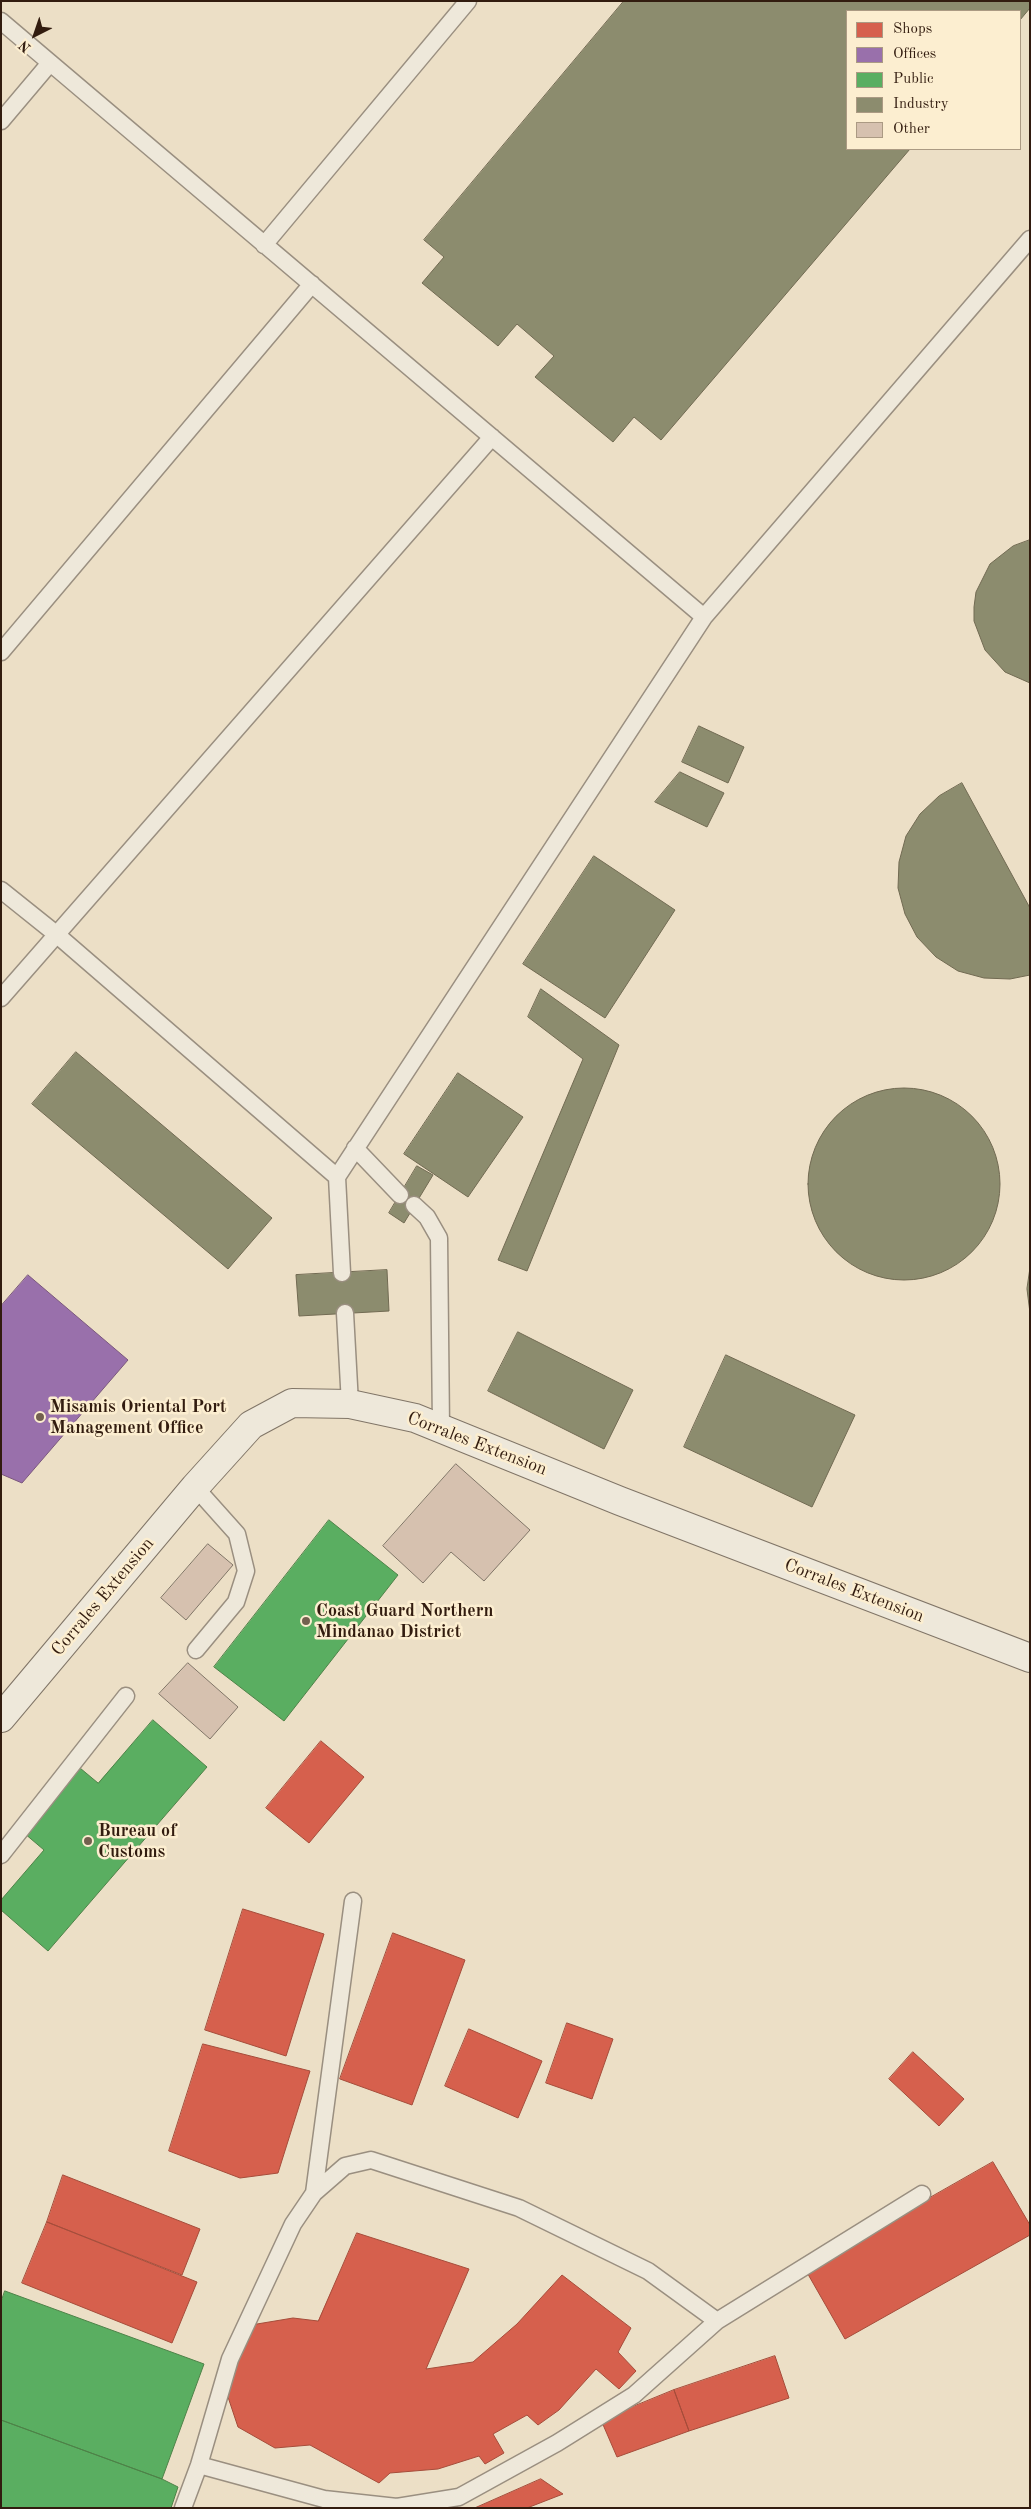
<!DOCTYPE html>
<html>
<head>
<meta charset="utf-8">
<style>
  body { margin:0 }
  #map { position:relative; width:1031px; height:2509px; overflow:hidden; background:#ecdfc6; font-family:"Old Standard TT",serif }
  canvas { display:block }
  .frame { position:absolute; inset:0; border:2px solid #321c0f; pointer-events:none }
  .legend { position:absolute; left:846px; top:10px; width:175px; height:140px; box-sizing:border-box; background:#fceed0; border:1px solid #ab9a83; margin:0; padding:6px 9px; list-style:none; font-size:15px; color:#321c0f }
  .legend li { display:flex; align-items:center; gap:10px; height:25px }
  .legend b { width:25px; border:1px solid #ab9a83 }
  .north { position:absolute; left:10px; top:10px; width:50px; height:50px; -webkit-text-stroke:4px #fceed0; paint-order:stroke; rotate:221deg; font-size:14px; font-weight:700; line-height:20px; text-align:center; color:#321c0f }
  .north::after { content:''; display:block; margin:auto; width:18px; height:22px; background:#321c0f; clip-path:polygon(50% 0,100% 100%,50% 72%,0 100%) }
</style>
</head>
<body>
<div id="map">
<canvas width="1031" height="2509"></canvas>
<div class="frame"></div>
<ul class="legend">
<li><b style="height:14px;background:#d6604d"></b>Shops</li>
<li><b style="height:14px;background:#9970ab"></b>Offices</li>
<li><b style="height:14px;background:#5aae61"></b>Public</li>
<li><b style="height:14px;background:#8c8c6e"></b>Industry</li>
<li><b style="height:14px;background:#d6c1af"></b>Other</li>
</ul>
<div class="north">N</div>
</div>
<script>
const g = document.querySelector('canvas').getContext('2d');
g.lineJoin = 'round';
function paint(path, color) {
  g.fillStyle = color;
  g.fill(path, 'evenodd');
}
function strokePath(path, color, width, dash) {
  g.strokeStyle = color;
  g.lineWidth = width;
  g.lineCap = dash ? 'butt' : 'round';
  g.setLineDash(dash || []);
  g.stroke(path);
}
function write(font, color, halo, rows, align = 'center') {
  g.font = font + ' "Old Standard TT",serif';
  g.lineWidth = 5;
  g.setLineDash([]);
  g.textBaseline = 'middle';
  g.strokeStyle = halo;
  g.fillStyle = color;
  for (const [text, x, y, turn = 0] of rows) {
    g.save();
    g.translate(x, y);
    g.rotate((+turn || 0) * Math.PI / 180);
    g.textAlign = isNaN(turn) ? turn : align;
    if (halo) g.strokeText(text, 0, 0);
    g.fillText(text, 0, 0);
    g.restore();
  }
}
const shops = new Path2D(`
  M321 1741 364 1777 309 1843 266 1808Z
  M243 1909 324 1934 286 2056 205 2030Z
  M393 1933 465 1960 412 2105 340 2079Z
  M567 2023 613 2039 592 2099 546 2083Z
  M469 2029 542 2061 518 2118 445 2086Z
  M203 2044 310 2071 278 2173 240 2178 169 2151Z
  M913 2052 964 2099 939 2126 889 2079Z
  M993 2162 1030 2225V2235L845 2339 805 2269Z
  M63 2175 200 2229 182 2275 47 2222Z
  M47 2222 197 2282 172 2343 22 2283Z
  M357 2233 469 2269 426 2369 473 2362 517 2324 562 2275 631 2328 618 2352 636 2371 619 2389 596 2369 559 2410 538 2425 527 2415 493 2434 504 2453 485 2464 479 2456 438 2469 390 2473 379 2483 310 2445 275 2448 238 2427 228 2397 237 2359 251 2325 293 2318 318 2321Z
  M775 2356 789 2398 689 2431 674 2390Z
  M674 2390 689 2431 617 2457 601 2420Z
  M541 2479 563 2494 527 2508H475Z`);
paint(shops, '#d6604d');
strokePath(shops, '#a54c3a', 1);
const offices = new Path2D(`
  M28 1275 128 1360 22 1483 1 1474V1306Z`);
paint(offices, '#9970ab');
strokePath(offices, '#7a577c', 1);
const public = new Path2D(`
  M329 1520 398 1575 284 1721 214 1667Z
  M153 1720 207 1767 48 1951 1 1910V1900L44 1850 24 1833 80 1768 98 1783Z
  M5 2291 204 2364 162 2479 1 2420V2302Z
  M1 2420 162 2479 178 2487 171 2508H1Z`);
paint(public, '#5aae61');
strokePath(public, '#4e8248', 1);
const industry = new Path2D(`
  M624 1H1030V8L1020 20V11H847V149H910L661 440 634 417 613 442 535 377 554 356 517 324 498 346 422 283 444 257 424 240Z
  M1030 540V683L1005 672 985 650 974 621V607L976 592 990 564 1013 546Z
  M699 726 744 747 728 783 682 762Z
  M680 772 724 793 707 827 655 802Z
  M962 783 1030 908V975L1010 979 984 978 958 971 936 957 917 937 905 914 898 888 899 862 906 836 920 814 939 796Z
  M594 856 675 910 605 1018 523 964Z
  M541 989 619 1045 527 1271 498 1260 583 1059 528 1017Z
  M76 1052 272 1218 228 1269 32 1104Z
  M458 1073 523 1117 468 1197 404 1154Z
  M808 1184a96 96 0 1 1 192 0a96 96 0 1 1-192 0Z
  M417 1166 433 1175 404 1223 389 1213Z
  M1030 1268V1313L1027 1289Z
  M387 1270 389 1311 299 1316 296 1275Z
  M518 1332 633 1390 604 1449 488 1391Z
  M726 1355 855 1415 812 1507 684 1447Z`);
paint(industry, '#8c8c6e');
strokePath(industry, '#716a52', 1);
const building = new Path2D(`
  M456 1464 530 1530 484 1581 451 1552 423 1583 383 1546Z
  M208 1544 233 1565 186 1620 161 1598Z
  M188 1663 238 1707 210 1739 159 1694Z`);
paint(building, '#d6c1af');
strokePath(building, '#807567', 1);
const service = new Path2D(`
  M1 21 704 617
  M1 121 50 63
  M264 245 468 1
  M1 652 312 284
  M1 890 56 934 337 1177
  M1 998 492 437
  M355 1148 400 1195
  M414 1205 427 1217 439 1238 441 1428
  M342 1273 337 1177 704 617 1030 239
  M345 1313 350 1404
  M195 1487 237 1534 246 1571 236 1602 196 1650
  M1 1855 126 1696
  M314 2193 345 2166 371 2160 519 2208 648 2271 717 2321
  M199 2465 324 2499 397 2507 459 2497 557 2443 634 2395 717 2321 922 2194
  M183 2508 199 2465 230 2359 293 2224 314 2193 353 1901`);
const secondary = new Path2D(`
  M1 1718 195 1487 251 1425 292 1403 350 1404 415 1418 620 1501 1030 1658`);
strokePath(service, '#9a8f80', 19);
strokePath(secondary, '#807567', 30);
strokePath(service, '#eee8da', 16);
strokePath(secondary, '#eee8da', 28);
for (const [x, y, r, color] of [
  [40,1417,5,"#73604f"],
  [306,1621,5,"#73604f"],
  [88,1841,5,"#73604f"]
]) {
  const dot = new Path2D();
  dot.arc(x, y, r, 0, 2 * Math.PI);
  g.fillStyle = color;
  g.fill(dot);
  strokePath(dot, '#fceed0', 2);
}
write('bold 18px', '#321c0f', '#fceed0', [
  ["Misamis Oriental Port",50,1407],
  ["Management Office",50,1428],
  ["Coast Guard Northern",316,1611],
  ["Mindanao District",316,1632],
  ["Bureau of",98,1831],
  ["Customs",98,1852]
], 'left');
write('18px', '#321c0f', '#fceed0', [
  ["Corrales Extension",477,1444,21],
  ["Corrales Extension",854,1591,21],
  ["Corrales Extension",103,1597,-50]
]);
</script>
</body>
</html>
